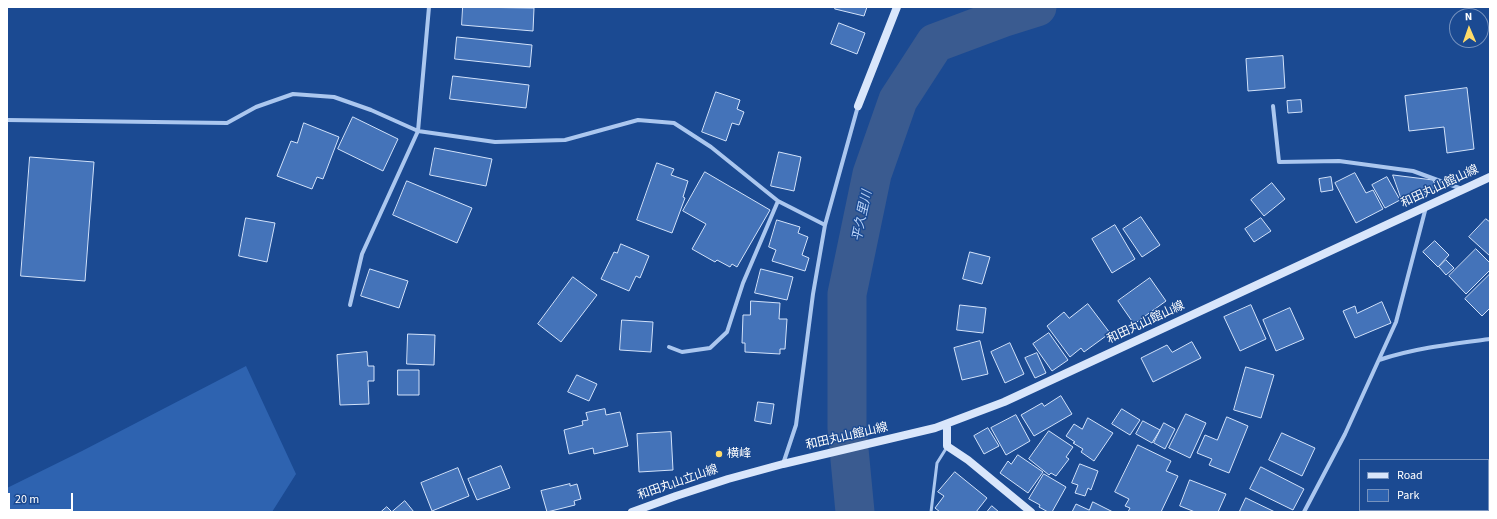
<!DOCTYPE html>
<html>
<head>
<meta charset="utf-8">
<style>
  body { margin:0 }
  #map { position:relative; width:1497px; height:519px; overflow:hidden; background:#1b4a92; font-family:"Source Sans 3",sans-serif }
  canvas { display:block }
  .frame { position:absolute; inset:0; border:8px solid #fff; pointer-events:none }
  .legend { position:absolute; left:1359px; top:459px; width:130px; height:52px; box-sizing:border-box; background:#1b4a92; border:1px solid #7692be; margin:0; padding:5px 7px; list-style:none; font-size:12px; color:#fff }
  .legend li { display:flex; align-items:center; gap:8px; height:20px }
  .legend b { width:20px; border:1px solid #7692be }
  .north { position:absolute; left:1449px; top:8px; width:40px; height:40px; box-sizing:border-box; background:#1b4a92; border:1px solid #7692be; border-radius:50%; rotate:358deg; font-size:11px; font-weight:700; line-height:16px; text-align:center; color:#fff }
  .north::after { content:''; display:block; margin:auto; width:14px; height:18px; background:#ffdb69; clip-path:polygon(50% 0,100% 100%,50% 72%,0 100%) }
  .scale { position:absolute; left:8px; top:493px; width:65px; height:18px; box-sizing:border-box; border:2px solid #fff; border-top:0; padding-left:5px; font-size:12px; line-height:14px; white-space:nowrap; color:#fff; -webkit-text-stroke:3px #1b4a92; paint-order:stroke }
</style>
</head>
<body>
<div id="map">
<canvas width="1497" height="519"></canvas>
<div class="frame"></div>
<ul class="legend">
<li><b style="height:5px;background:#d9e6fb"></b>Road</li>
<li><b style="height:11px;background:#2e63b0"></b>Park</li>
</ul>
<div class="north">N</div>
<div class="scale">20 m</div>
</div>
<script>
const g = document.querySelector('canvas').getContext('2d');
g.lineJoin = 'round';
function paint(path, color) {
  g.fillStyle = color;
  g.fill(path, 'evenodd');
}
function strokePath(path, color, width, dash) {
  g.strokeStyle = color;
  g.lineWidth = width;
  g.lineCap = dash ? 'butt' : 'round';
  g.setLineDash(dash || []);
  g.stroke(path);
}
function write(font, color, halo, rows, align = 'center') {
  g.font = font + ' "Source Sans 3","Noto Sans JP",sans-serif';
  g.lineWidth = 3;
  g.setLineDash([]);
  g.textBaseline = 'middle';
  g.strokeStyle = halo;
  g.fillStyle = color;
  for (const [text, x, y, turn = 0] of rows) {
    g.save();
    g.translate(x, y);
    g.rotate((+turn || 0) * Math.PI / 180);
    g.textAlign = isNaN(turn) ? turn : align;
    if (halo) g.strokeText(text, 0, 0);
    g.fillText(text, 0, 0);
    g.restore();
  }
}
paint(new Path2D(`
  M246 366 296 474 272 512H7V488L82 451Z`), '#2e63b0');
strokePath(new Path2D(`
  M855 512 847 428V294L872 174 898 100 935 43 1002 18 1037 7`), '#3a5b90', 39);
const building = new Path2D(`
  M463 7 534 8 533 31 462 25Z
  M836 7H867L864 16 835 9Z
  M839 23 865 33 857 54 831 44Z
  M457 37 532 45 530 67 455 59Z
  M1283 56 1285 88 1248 91 1246 59Z
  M453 76 529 85 526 108 450 99Z
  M1467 88 1474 149 1447 153 1444 127 1409 131 1405 96Z
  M716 92 740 100 737 109 744 112 739 125 732 123 726 141 702 132Z
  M1301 100 1302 112 1288 113 1287 101Z
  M353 117 398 139 383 171 338 149Z
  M304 123 339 137 323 179 317 177 312 189 277 176 291 141 297 143Z
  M435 148 492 159 486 186 430 175Z
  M779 152 801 157 794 191 771 186Z
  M30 157 94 162 85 281 21 276Z
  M657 163 674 169 671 175 688 181 683 197 685 198 672 233 637 220Z
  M705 172 770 210 737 267 732 264 730 267 717 260 715 262 692 249 706 224 683 211Z
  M1355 173 1366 193 1373 190 1383 209 1356 223 1335 183Z
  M1393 175 1433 180 1437 189 1403 203Z
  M1331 177 1333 190 1321 192 1319 179Z
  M1387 177 1400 200 1385 208 1372 185Z
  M407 181 472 208 457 243 393 215Z
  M1272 183 1285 199 1264 216 1251 200Z
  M1141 217 1160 245 1142 257 1123 229Z
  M246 218 275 223 267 262 239 256Z
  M1261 218 1271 231 1254 242 1245 229Z
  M1486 219 1490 222V256L1469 237Z
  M777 220 800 227 798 233 808 237 802 255 809 258 805 271 772 261 776 250 769 247Z
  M1115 225 1135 259 1112 273 1092 239Z
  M1435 241 1449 255 1438 267 1423 252Z
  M621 244 649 256 640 278 636 276 629 291 601 279 614 252 617 253Z
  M1476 249 1490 263V270L1466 294 1449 276Z
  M970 252 990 257 982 284 963 279Z
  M1446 260 1454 268 1446 275 1439 267Z
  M370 269 408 281 399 308 361 296Z
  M761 269 793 277 787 300 755 293Z
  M1490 274V308L1482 316 1465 299Z
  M573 277 597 295 561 342 538 324Z
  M1150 278 1166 301 1134 324 1118 301Z
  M751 301 780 303 779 319H787L785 349H780V354L745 352V343H742L743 315H750Z
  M1382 302 1391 323 1355 338 1343 311 1355 306 1357 313Z
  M1088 304 1110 333 1084 352 1081 348 1070 357 1047 326 1064 312 1069 318Z
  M960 305 986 308 983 333 957 330Z
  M1251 305 1266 339 1240 351 1224 317Z
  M1290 308 1304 339 1276 351 1263 320Z
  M622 320 653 322 651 352 620 350Z
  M1049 333 1068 360 1052 371 1033 344Z
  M408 334 435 335 434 365 407 364Z
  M980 341 988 374 962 380 954 348Z
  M1192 342 1201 358 1153 382 1141 358 1167 345 1172 352Z
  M1010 343 1024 374 1005 383 991 352Z
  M367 352 368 366H374V381H368L369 404 340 405 337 355Z
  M1037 353 1046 373 1035 378 1025 358Z
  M1246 367 1274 375 1261 418 1234 410Z
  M398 370H419V395H398Z
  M577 375 597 384 589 401 568 392Z
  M1061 396 1072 414 1034 436 1021 415 1042 403 1044 406Z
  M758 402 774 404 771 424 755 421Z
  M605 409 606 415 620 412 628 446 594 454 593 448 569 454 564 430 583 425 582 421 588 420 586 413Z
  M1122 409 1140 420 1130 435 1112 424Z
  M1186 414 1206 423 1190 458 1169 448Z
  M1016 415 1030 441 1006 455 991 428Z
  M1227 417 1248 426 1229 473 1209 465 1212 459 1197 453 1205 435 1217 440Z
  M1088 418 1113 433 1094 461 1081 452 1083 449 1073 443 1075 442 1066 436 1074 424 1082 429Z
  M1143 421 1160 430 1152 443 1136 434Z
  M1164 423 1175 429 1165 449 1154 443Z
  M988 428 999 446 984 454 974 436Z
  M1049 431 1073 447 1066 457 1069 459 1056 476 1051 473 1049 475 1029 459Z
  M671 432 673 470 639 472 637 434Z
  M1282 433 1315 448 1302 476 1269 460Z
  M1138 445 1171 461 1166 471 1178 476 1161 512H1128L1130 508 1125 506 1129 499 1115 492Z
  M1018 455 1043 472 1028 493 1000 473 1008 461 1011 464Z
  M1080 464 1098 471 1091 490 1088 488 1085 496 1075 493 1078 485 1072 483Z
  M501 466 510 488 477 500 468 479Z
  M1261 467 1304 489 1293 510 1250 489Z
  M458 468 469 496 432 511 421 483Z
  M955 472 987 498 976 512H940L935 508 944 496 938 492Z
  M1044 474 1066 487 1052 512H1048L1039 507 1040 505 1029 499Z
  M1190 480 1226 494 1218 512H1195L1180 506Z
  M570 484V486L577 484 581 499 574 501 575 505 547 512 541 491Z
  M1246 498 1275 512H1243L1240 511Z
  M405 501 414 512H392Z
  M1093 502 1113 512H1072L1076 504 1089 510Z
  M992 506 999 512H987Z
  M387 507 392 512H381Z`);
paint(building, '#4473b9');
strokePath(building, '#d2e2fa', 1);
strokePath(new Path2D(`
  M931 512 937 463 947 447`), '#abc7ef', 3);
strokePath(new Path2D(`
  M1273 106 1279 162 1339 161 1413 171 1462 189
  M7 120 227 123 256 107 293 94 334 97 371 110 418 131 495 142 565 140 638 120 674 123 711 147 778 201 825 225
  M350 305 362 254 418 131 429 7
  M669 347 682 352 710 348 727 332 743 283 778 201
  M1379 360C1415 348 1452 344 1490 339
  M783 464 796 425 813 294 825 225 858 106
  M1304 512 1345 434 1396 322 1426 207`), '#abc7ef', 4);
strokePath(new Path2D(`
  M858 106 897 7
  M947 424V446L968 460 1031 512
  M632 512 676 496 728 479 783 464 935 428 1004 402 1490 177`), '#d9e6fb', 8);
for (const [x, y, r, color] of [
  [719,454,4,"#ffdb69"]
]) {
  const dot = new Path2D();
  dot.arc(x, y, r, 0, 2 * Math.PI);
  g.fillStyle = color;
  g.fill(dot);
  strokePath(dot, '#1b4a92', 1.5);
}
write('12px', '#fff', '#1b4a92', [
  ["和田丸山館山線",1440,187,-25],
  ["和田丸山館山線",1146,323,-25],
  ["和田丸山館山線",847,437,-13],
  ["和田丸山立山線",678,483,-19]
]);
write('12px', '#fff', '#1b4a92', [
  ["横峰",727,454]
], 'left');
write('italic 13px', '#b8d1f6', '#1b4a92', [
  ["平久里川",863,216,-78]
]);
</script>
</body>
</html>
